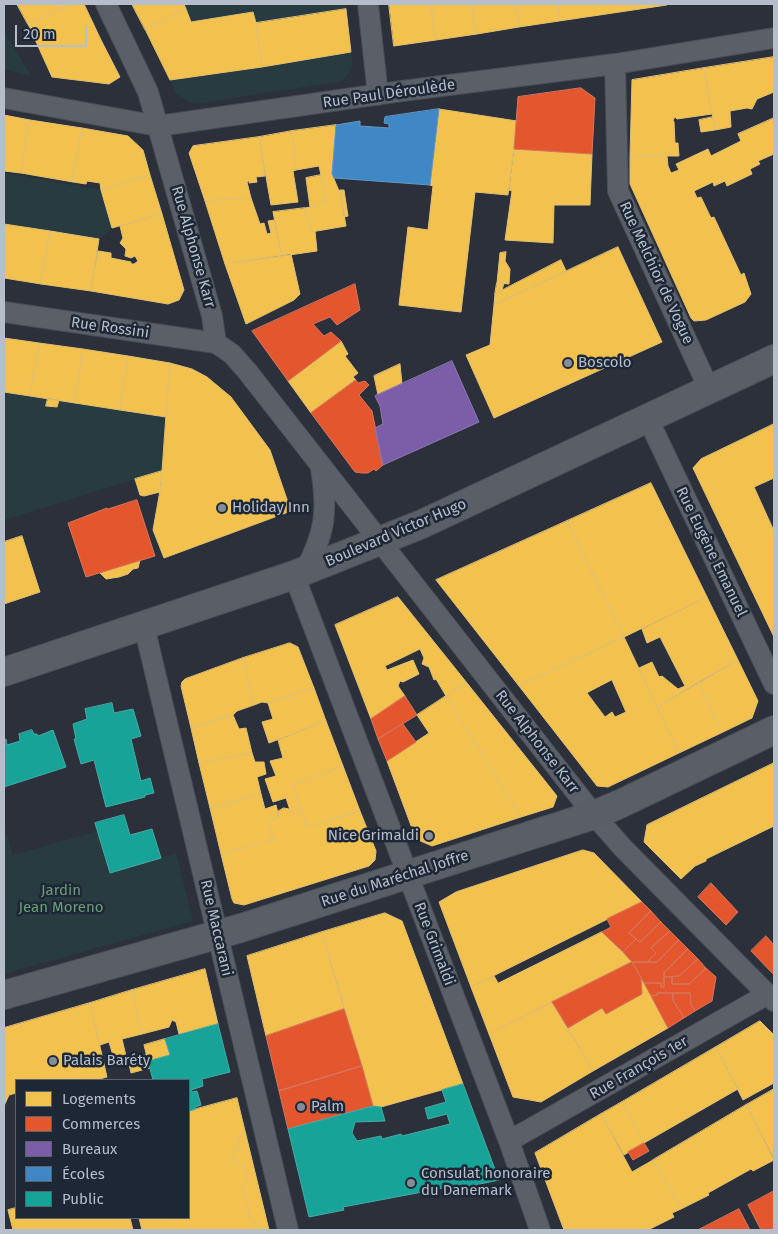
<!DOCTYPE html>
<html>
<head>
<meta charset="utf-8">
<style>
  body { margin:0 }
  #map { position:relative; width:778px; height:1234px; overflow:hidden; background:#2b303a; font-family:"Fira Sans",sans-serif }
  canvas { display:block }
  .frame { position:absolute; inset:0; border:5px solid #b6bdcb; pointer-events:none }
  .legend { position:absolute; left:15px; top:1079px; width:175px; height:140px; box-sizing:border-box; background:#1e2735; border:1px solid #5b6371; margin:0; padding:6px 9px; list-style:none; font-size:15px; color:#b6bdcb }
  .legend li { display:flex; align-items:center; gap:10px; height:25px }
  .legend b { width:25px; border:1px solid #5b6371 }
  .scale { position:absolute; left:15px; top:25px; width:72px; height:22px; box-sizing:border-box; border:2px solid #b6bdcb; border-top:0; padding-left:6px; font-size:15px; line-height:18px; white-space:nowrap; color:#b6bdcb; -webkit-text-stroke:4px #1e2735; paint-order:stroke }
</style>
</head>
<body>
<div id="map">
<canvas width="778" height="1234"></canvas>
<div class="frame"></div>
<ul class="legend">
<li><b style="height:14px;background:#f2c14e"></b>Logements</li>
<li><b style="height:14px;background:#e4572e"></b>Commerces</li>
<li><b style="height:14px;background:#7b5ea7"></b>Bureaux</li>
<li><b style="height:14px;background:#3f88c5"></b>Écoles</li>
<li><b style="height:14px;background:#17a398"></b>Public</li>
</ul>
<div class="scale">20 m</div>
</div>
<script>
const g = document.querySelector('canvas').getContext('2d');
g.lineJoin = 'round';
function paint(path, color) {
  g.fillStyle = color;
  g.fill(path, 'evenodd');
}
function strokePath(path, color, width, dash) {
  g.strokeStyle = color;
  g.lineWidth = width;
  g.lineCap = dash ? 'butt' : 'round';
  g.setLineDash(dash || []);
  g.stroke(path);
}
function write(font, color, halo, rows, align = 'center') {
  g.font = font + ' "Fira Sans",sans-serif';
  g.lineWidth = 5;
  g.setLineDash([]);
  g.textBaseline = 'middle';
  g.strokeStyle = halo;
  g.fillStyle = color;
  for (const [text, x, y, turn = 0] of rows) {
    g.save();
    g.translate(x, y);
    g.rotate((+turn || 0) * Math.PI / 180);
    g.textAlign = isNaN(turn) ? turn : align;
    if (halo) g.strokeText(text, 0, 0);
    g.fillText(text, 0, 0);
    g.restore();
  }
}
paint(new Path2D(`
  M184 4H346V9L256 23 252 12 191 22Z
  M4 32 31 75 4 70Z
  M351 52 353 66 343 81 193 104 176 94 170 80Z
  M4 173 101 190 112 228 99 239 4 224Z
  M4 392 48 398 47 406 57 407 59 400 166 417 162 471 4 520Z
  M4 825 13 855 98 831 110 873 176 853 193 921 4 974Z`), '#283b40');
const homes = new Path2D(`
  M17 4H70L28 24Z
  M70 4H84L101 40 120 77 109 84 52 77 28 24Z
  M132 4H184L186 9 145 29Z
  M389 4H431L436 40 394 46Z
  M431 4H472L477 34 436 40Z
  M472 4H516L519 27 477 34Z
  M516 4H557L559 21 519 27Z
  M557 4H667V5L559 21Z
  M186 9 191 22 253 12 256 23 262 67 170 80 145 29Z
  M346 9 351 52 262 67 256 23Z
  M774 57V92L757 99 752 109 747 108 730 111 731 127 715 130 704 68Z
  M704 68 712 114 677 119 675 117 673 120 674 122 675 143H678L679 156H630L632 80Z
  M439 109 517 121 508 195 475 192 461 312 399 305 408 227 428 230 433 186 430 185Z
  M4 115 30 120 21 173 4 171Z
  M713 117 715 130 701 132 699 120Z
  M774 118V154L758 161 760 164 750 169 752 174 727 186 725 181 714 186 713 182 694 191 697 198 701 197 711 218 714 217 741 275 744 273 751 294 745 302 706 320 694 321 691 318 630 184V156H667L668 166 671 173 679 170 676 164 708 149 711 156 741 141 738 134Z
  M30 120 82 128 73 182 21 173Z
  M336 125 332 174 339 191 340 190 346 226 311 232 305 208 316 206V204L326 202 321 175 319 166 296 170 292 131Z
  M82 128 128 136 143 150 150 175 101 190 100 183 87 181 86 184 73 182Z
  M292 131 296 170 293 171 298 202 271 205 259 137Z
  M259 137 265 176 256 177 257 182 249 183V180L247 182 251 198 205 201 189 153 193 146Z
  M514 149 592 154 590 205H554L553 243 505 240 512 191 509 190Z
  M150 175 162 214 112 228 101 190Z
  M321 175 326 202 316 204V206L310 207 306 178Z
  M340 190H344L348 216 344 217Z
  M251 198 260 224 264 223 267 234 271 233 268 221 274 220 282 256 225 264 205 201Z
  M305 208 311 232 315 231 317 251 282 256 273 212Z
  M162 214 184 290 179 300 168 304 91 291 98 251 111 253V258L131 262V264H134L138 261 135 256 131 258 125 256 126 249 120 243 123 238 120 226Z
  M4 224 50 231 41 284 4 278Z
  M50 231 99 239 91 291 41 284Z
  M618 247 662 342 494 418 466 355 490 345 494 305Z
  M506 252 505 261 510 269 509 284 497 283 500 253Z
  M291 254 300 294 294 300 246 324 225 264Z
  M561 260 566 271 494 305 495 294Z
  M497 283H504L502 290 495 294Z
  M4 338 39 343 30 396 4 392Z
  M341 341 348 354 345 356 358 373 353 377 356 380 311 413 288 381Z
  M39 343 83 349 75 403 30 396Z
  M83 349 128 356 120 410 75 403Z
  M128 356 170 363 166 417 120 410Z
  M170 363 192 369 207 377 231 397 270 450 291 511 164 558 153 530 161 485Z
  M400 364 402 384 378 395 374 376Z
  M48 398 59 400 57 407 46 406Z
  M774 424V478L754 487 774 531V637L693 468 701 459Z
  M162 471 160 492 144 496 140 495 135 479Z
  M651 483 707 597 624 637 567 521Z
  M567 521 624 637 519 686 436 580Z
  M22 536 40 592 4 604V542Z
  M140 560 138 568 133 569 128 574 119 577 106 579 100 573Z
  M398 597 467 683 446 696 436 679 434 680 429 667 422 664 424 658 420 649 385 666 387 670 413 660 419 674 403 682 400 681 398 686 405 696 371 719 335 625Z
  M707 597 738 660 657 707 639 668 652 662 659 677 662 676 678 689 685 686 660 637 647 643 642 629Z
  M624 637 679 753 608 787 597 786 519 686ZM612 680 626 712 615 717 612 712 605 717 587 693Z
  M290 643 298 647 314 688 268 703 262 702 254 705 243 658Z
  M243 658 254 705 237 711 233 715 191 728 181 686 182 682 185 679Z
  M738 660 758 701 752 718 721 733 699 682Z
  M699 682 721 733 679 753 657 707Z
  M467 683 557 796 553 807 521 817 446 696Z
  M314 688 326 721 269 743 262 722 273 719 268 703Z
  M446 696 521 817 432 846 416 839 387 761 429 733 417 715Z
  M233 715 239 729 246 728 252 753 199 763 191 728Z
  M326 721 343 766 293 785 301 809 291 813 286 798 273 802 265 779 276 776 270 761 283 758 278 740Z
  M252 753 255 762H264L266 774 257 777 261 794 210 808 199 763Z
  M774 763V826L706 859V861L695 866 681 879 644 842 647 825Z
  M343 766 360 811 307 827 293 785Z
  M261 794 265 809 276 805 279 817 268 821 273 839 221 854 210 808Z
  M284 808 289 809 291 813 301 809 307 827 360 811 376 851 375 860 369 866 244 905 234 903 232 899 221 854 273 839 268 821 279 817 277 812Z
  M583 850 594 853 642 902 471 987 439 902 456 892Z
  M385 913 402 921 463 1084 381 1107 373 1106 322 932Z
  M322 932 344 1009 266 1036 247 956Z
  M602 932 632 962 489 1034 471 987 494 976 498 983Z
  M205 969 218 1024 179 1034 176 1022 172 1020 169 1027 142 1034 132 990Z
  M641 977 668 1028 593 1071 568 1028 602 1008 606 1014 642 994Z
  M132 990 142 1034 122 1039 126 1056 124 1059 118 1060 114 1059 109 1042 100 1045 90 1003Z
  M552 1002 593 1071 541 1102 513 1097 489 1034Z
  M90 1003 107 1077 96 1080 68 1079 16 1080V1093L9 1095 4 1106V1028Z
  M760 1021 774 1035V1083L743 1100 716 1047Z
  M165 1039 170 1055 148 1061 144 1045Z
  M716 1047 738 1089 644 1143 622 1102Z
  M147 1055 150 1068 131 1073 128 1059Z
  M774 1089V1158L746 1105Z
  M237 1098 246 1135 238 1137 240 1149 233 1151 235 1162 244 1165 247 1179 242 1185 251 1221 257 1224 259 1230H142L139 1218H189V1111Z
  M622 1102 644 1143 624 1155 601 1114Z
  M746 1105 774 1160 753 1171 751 1169 708 1193 709 1195 681 1209 653 1160Z
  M601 1114 632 1172 653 1160 681 1209 672 1213 674 1217 648 1230H564L535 1153Z
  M246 1135 269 1230H259L257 1224 251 1221 242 1185 247 1179 244 1165 235 1162 233 1151 240 1149 238 1137Z
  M16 1208V1218H130L133 1230H13L8 1210Z`);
paint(homes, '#f2c14e');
strokePath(homes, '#e0c074', 1);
const shops = new Path2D(`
  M581 88 595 98 592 154 514 149 518 97Z
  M355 284 360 310 337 325 330 317 313 324 324 336 331 332 341 341 288 381 252 331Z
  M356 380 358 383 365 381 369 385 359 395 372 411 383 465 376 471 374 469 368 473H362L355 472 311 413Z
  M137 500 155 556 86 577 68 523 107 508V509Z
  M405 696 417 715 378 739 371 719Z
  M403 724 416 742 387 761 378 739Z
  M711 883 738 912 726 925 698 897Z
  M642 902 651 911 629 933 636 939 623 952 602 932 611 927 607 919Z
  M651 911 661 922 640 942 629 933Z
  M661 922 670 931 651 948 656 953 647 962H632L623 952 636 939 640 942Z
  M670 931 679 940 657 962H647L656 953 651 948Z
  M766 936 774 945V975L751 951Z
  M679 940 688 949 664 973V987H661V983H644L632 962H657Z
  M688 949 698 959 679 976 664 977V973Z
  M698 959 706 968 689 984H672V977L679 976Z
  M632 962 641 977 642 994 606 1014 602 1008 568 1028 552 1002Z
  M706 968 716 977 712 1001 695 1011 691 1004 690 993H657V995L651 996 644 983H661V987H664V977H672V984H689Z
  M657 993H673V1000L684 1018 668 1028 651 996 657 995Z
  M673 993H690L691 1004 695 1011 684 1018 673 1000Z
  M344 1009 362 1066 279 1091 266 1036Z
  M362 1066 373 1106 288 1129 279 1091Z
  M644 1143 649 1151 633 1160 628 1152Z
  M774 1191V1228L769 1230H761L748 1205Z
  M739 1209 750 1230H698Z`);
paint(shops, '#e4572e');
strokePath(shops, '#d6765d', 1);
const offices = new Path2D(`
  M452 361 479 422 383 465 375 428 383 424 380 406 375 396Z`);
paint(offices, '#7b5ea7');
strokePath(offices, '#8d7ab2', 1);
const schools = new Path2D(`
  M439 109 430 185 334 178 332 174 336 125 360 121V126L389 128V124L384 123 385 117Z`);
paint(schools, '#3f88c5');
strokePath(schools, '#6398c7', 1);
const public = new Path2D(`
  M112 703 114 713 133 709 141 736 131 739 141 781 150 778 154 793 145 795V797L106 807 94 760 81 764 74 739H76L73 724 87 719 85 709Z
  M32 730 34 734H37L38 736 53 730 66 767 4 787V740L6 739 7 745 20 741 19 734Z
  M124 815 130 835 152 829 161 858 110 873 95 823Z
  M218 1024 230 1072 202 1079 203 1086 191 1090 192 1092 197 1091 201 1105 195 1107 196 1109 189 1111V1080H153L148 1061 170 1055 165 1039Z
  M463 1084 499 1180 466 1187 465 1184 343 1207 344 1210 309 1217 288 1129 373 1106 381 1107 385 1121 355 1122 352 1133 357 1141 381 1136 382 1139 401 1134 402 1136 450 1124 447 1114 428 1119 425 1108 446 1102 442 1090Z`);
paint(public, '#17a398');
strokePath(public, '#47aba7', 1);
const street = new Path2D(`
  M106 4 148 92 212 316 216 343 232 354 247 371C362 519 479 666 594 815L623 848 774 1001
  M368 4 378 95
  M615 64 618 191 709 389
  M4 98 158 126 402 91 615 64 774 38
  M4 312 216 343
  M648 419 774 684
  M305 571C325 533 328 512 321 469
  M294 575 509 1141 540 1230
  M144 626 288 1230
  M509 1141 768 994`);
const secondary = new Path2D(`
  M4 672 294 575 422 524 774 359
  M4 995 241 928 594 815 620 804 774 730`);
strokePath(street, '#474c53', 22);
strokePath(secondary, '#474c53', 30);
strokePath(street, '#5b6068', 20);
strokePath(secondary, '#5a5e66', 28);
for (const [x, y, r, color] of [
  [568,363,5,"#858c98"],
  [222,508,5,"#858c98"],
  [429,836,5,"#858c98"],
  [53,1061,5,"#858c98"],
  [301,1107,5,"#858c98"],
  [411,1183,5,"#858c98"]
]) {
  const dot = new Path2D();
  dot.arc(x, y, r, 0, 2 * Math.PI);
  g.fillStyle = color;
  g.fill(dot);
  strokePath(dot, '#1e2735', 2);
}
write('15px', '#b6bdcb', '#1e2735', [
  ["Rue Paul Déroulède",389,94,-8],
  ["Rue Alphonse Karr",193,247,74],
  ["Rue Melchior de Vogue",656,273,65],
  ["Rue Rossini",110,328,8],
  ["Boulevard Victor Hugo",396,533,-23],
  ["Rue Eugène Emanuel",711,552,64],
  ["Rue Alphonse Karr",537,742,52],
  ["Rue du Maréchal Joffre",395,879,-18],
  ["Rue Maccarani",216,928,77],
  ["Rue Grimaldi",434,944,69],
  ["Rue François 1er",639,1068,-30]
]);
write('15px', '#b6bdcb', '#1e2735', [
  ["Boscolo",578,363],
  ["Holiday Inn",232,508],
  ["Nice Grimaldi",419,836,"right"],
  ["Palais Baréty",63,1061],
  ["Palm",311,1107],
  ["Consulat honoraire",421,1174],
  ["du Danemark",421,1191]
], 'left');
write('15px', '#6d9c7a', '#1e2735', [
  ["Jardin",61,891],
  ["Jean Moreno",61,908]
]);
</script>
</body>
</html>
